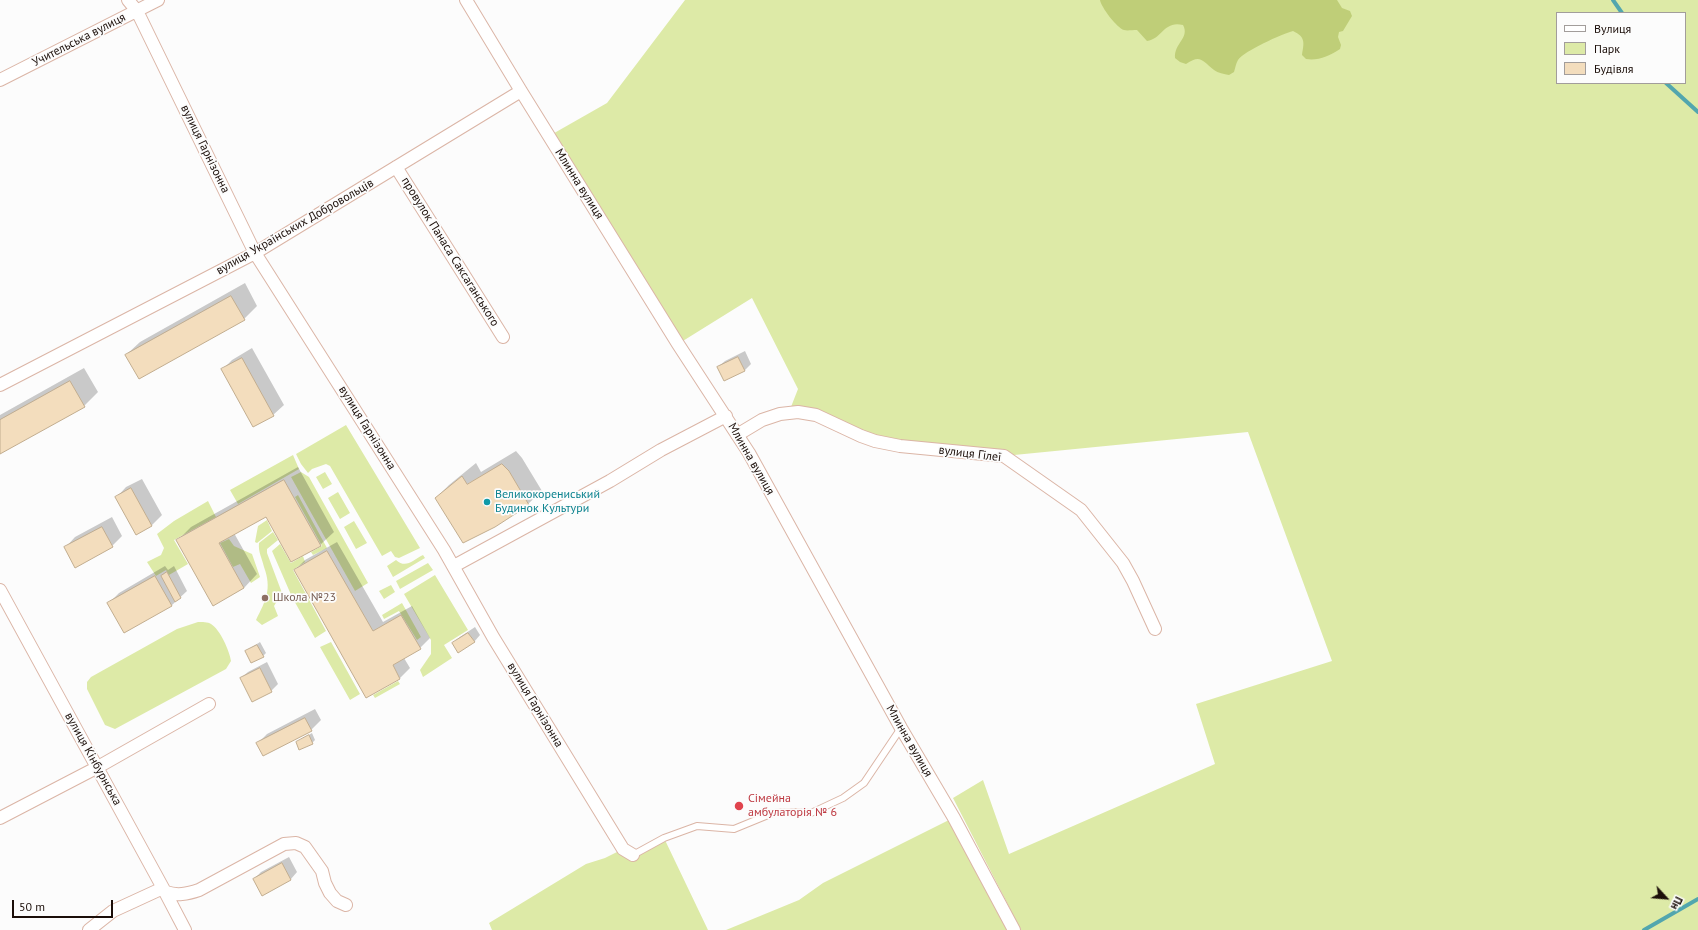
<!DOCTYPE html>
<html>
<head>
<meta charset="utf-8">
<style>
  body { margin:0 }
  #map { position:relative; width:1698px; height:930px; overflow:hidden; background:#fcfcfc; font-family:"PT Sans",sans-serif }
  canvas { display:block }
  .legend { position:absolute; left:1556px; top:12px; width:130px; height:72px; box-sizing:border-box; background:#fcfcfc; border:1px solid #a29d9b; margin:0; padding:5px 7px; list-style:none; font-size:12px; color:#1b0e09 }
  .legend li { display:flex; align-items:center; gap:8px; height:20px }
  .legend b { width:20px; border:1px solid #a29d9b }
  .north { position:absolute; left:1646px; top:878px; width:40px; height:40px; -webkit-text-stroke:3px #fcfcfc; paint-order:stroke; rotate:116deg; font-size:11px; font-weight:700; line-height:16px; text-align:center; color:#1b0e09 }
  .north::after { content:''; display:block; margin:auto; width:14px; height:18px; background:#1b0e09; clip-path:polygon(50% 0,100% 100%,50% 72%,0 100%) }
  .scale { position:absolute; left:12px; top:900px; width:101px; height:18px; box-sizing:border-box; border:2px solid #1b0e09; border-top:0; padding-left:5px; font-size:12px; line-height:14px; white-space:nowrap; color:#1b0e09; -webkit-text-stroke:3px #fcfcfc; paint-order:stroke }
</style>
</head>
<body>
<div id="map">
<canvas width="1698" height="930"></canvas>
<ul class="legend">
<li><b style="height:5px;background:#fff"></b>Вулиця</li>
<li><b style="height:11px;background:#ddeaa7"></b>Парк</li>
<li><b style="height:11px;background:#f3ddbd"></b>Будівля</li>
</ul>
<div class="north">Пн</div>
<div class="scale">50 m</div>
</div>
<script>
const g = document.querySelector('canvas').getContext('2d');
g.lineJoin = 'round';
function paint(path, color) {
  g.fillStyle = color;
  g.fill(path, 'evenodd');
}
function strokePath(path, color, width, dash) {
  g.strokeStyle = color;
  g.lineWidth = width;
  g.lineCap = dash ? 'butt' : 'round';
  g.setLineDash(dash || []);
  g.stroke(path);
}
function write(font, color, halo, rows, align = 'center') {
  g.font = font + ' "PT Sans",sans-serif';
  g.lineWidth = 3.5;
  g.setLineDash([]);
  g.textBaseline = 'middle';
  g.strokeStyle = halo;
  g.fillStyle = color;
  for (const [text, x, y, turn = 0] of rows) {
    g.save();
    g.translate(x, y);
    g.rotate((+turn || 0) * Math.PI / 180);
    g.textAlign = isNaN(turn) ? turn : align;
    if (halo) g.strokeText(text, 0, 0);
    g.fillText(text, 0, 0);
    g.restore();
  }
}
paint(new Path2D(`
  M685 0H1698V930H1021L953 798 983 780 1009 854 1215 764 1196 704 1332 661 1248 432 1004 456 861 436 789 412 798 389 752 298 678 344 549 136 607 103ZM1557 13H1685V83H1557Z
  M346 425 420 548 399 558 395 557 391 551 382 556 330 466 326 464 312 469 308 473 301 464 296 454Z
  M293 455 299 469 238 504 230 490Z
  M301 472 309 477 368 583 355 591 291 477Z
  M325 472 332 484 323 489 316 477Z
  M338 492 350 513 340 519 328 498Z
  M298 495 327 548 313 555 311 552 322 546 295 497Z
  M208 501 216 517 174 540 188 564 169 575 166 570 156 576 147 562 161 555 164 548 157 534 174 521Z
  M267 520 272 531 257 543 255 542 258 526Z
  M354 521 367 543 356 549 344 527Z
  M273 532 278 540 267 549V553L282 593 274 606 278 616 262 625 256 620C266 600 272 589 264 567 262 558 258 552 259 543Z
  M229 539 234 546 252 554 260 577 251 583 240 564 233 567 220 543Z
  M280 544 291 563 303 556 305 562 293 570 326 631 315 638 292 597 272 551Z
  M423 555 425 558 393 577 387 566 396 560C406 569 413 560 423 555Z
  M428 563 433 570 400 589 396 581Z
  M435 575 468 630 444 645 452 658 423 677 420 670 431 654V640L404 594Z
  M391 585 395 592 384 599 379 591Z
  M402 603 421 637 417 640 399 611 384 619 382 615Z
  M198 622C202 622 208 622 211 624 220 629 230 652 231 661L226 669 115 729 105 725 87 689V682L91 677 177 629Z
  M331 642 360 694 350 700 320 647Z
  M398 681 400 684 375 698 373 695Z
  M949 820 1008 930H726L799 900 823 883Z
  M664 838 708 930H492L489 923 586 864 605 858 623 849 633 855Z`), '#ddeaa7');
paint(new Path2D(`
  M1100 0H1337L1342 8 1350 11 1352 16 1343 31 1339 32 1338 37 1341 45 1340 49C1329 56 1318 61 1306 59L1302 55C1304 43 1306 37 1293 31 1282 34 1244 51 1238 60 1236 63 1235 69 1234 72L1229 75C1224 74 1218 73 1214 70 1202 61 1201 54 1186 64L1180 62 1175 58C1174 43 1190 38 1183 25 1164 20 1162 39 1147 41L1137 30C1132 30 1127 31 1124 30 1117 28 1101 7 1100 0Z`), '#bfce78');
paint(new Path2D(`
  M245 283 257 306 244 319 126 355 140 342Z
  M252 348 284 405 273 415 254 426 222 370 232 360Z
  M745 351 751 364 745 370 725 380 718 367 725 361Z
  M84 368 98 392 84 406 0 453V415Z
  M516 451 522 458 542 491 528 504 436 498 449 485 476 463 481 472Z
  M298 467 334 532 320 545 266 515 234 533 257 574 244 588 213 605 178 540 191 527Z
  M142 479 162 515 152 525 136 534 116 498 126 487Z
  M112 517 122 536 112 546 65 548 75 537Z
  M337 542 383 622 412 606 430 638 420 648 404 658 410 668 400 678 367 697 295 570 305 560Z
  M165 566 168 570 174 566 187 591 172 605 125 632 109 603 119 593Z
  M475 627 480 635 474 642 453 643 460 637Z
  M260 642 266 653 263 656 246 651Z
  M267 662 278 684 271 691 241 678 248 672Z
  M315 709 321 720 311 730 257 744 267 734Z
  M312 733 315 740 312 743 297 742Z
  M289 857 297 872 291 879 263 895 254 879 261 872Z`), '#0003');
strokePath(new Path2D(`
  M1613 0 1622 13
  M1666 83 1698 112
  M1644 930 1698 899`), '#52a6ae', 4);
const building = new Path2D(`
  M231 296 245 320 139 379 125 355Z
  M738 357 745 371 724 381 717 367Z
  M242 358 274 416 253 427 221 369Z
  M70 381 85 407 0 454V420Z
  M502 464 509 471 529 505 495 527 463 543 435 498 462 476 467 484Z
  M284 480 321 546 291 562 266 517 219 543 244 588 213 606 176 540Z
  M131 488 152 526 136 535 115 497Z
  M102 527 113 547 75 568 64 547Z
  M327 551 373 631 401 615 421 649 393 665 400 679 366 698 294 570Z
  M167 572 181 598 175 602 161 576Z
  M155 576 172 606 124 633 107 603Z
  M468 633 475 642 458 653 452 643Z
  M257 645 264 657 251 663 245 651Z
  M260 668 272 692 252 702 240 678Z
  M305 718 312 731 263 756 256 743Z
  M309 735 313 744 299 750 296 742Z
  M282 863 291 880 262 896 253 879Z`);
paint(building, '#f3ddbd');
strokePath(building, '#c2ad8f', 1);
const lane = new Path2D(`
  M633 855 664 838 697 826 734 829 773 813 793 812 811 813 843 798 864 783 901 728`);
const street = new Path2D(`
  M128 0 137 11 255 253 444 550 493 637 623 849 633 855
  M466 0 521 91 678 344 749 453 901 728 954 818 1014 930
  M0 80 158 0
  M396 167 503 337
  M0 385 255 253 521 91
  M737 435 762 420 780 414 798 412 816 415 861 436 875 441 900 446 1004 456 1081 510 1123 563 1133 581 1155 629
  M454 566 610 481 661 450 726 416
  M0 590 163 888 185 930
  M0 818 98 767 209 704
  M166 892C177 896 187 894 199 890L284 844 296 843 305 847 322 871 325 883 330 893 337 901 346 905
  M89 930 113 911 163 888`);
strokePath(lane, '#dbb5a6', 8);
strokePath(street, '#dbb5a6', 14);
strokePath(lane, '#fff', 6);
strokePath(street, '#fff', 12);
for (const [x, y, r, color] of [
  [487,502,4,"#0f9aa8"],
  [265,598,4,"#8d6e63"],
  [739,806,5,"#e0444e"]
]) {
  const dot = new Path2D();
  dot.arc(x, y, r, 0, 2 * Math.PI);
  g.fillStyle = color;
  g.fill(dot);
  strokePath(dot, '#fcfcfc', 1.5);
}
write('12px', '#1b0e09', '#fcfcfc', [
  ["Учительська вулиця",79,40,-27],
  ["вулиця Гарнізонна",205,149,64],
  ["Млинна вулиця",579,184,58],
  ["вулиця Українських Добровольців",295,227,-30],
  ["провулок Панаса Саксаганського",450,252,58],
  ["вулиця Гарнізонна",367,428,58],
  ["вулиця Гілеї",970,454,7],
  ["Млинна вулиця",751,459,60],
  ["вулиця Гарнізонна",535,705,59],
  ["Млинна вулиця",909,741,60],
  ["вулиця Кінбурнська",93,759,61]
]);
write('12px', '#0d838f', '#fcfcfc', [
  ["Великокорениський",495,495],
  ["Будинок Культури",495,509]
], 'left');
write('12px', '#785e54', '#fcfcfc', [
  ["Школа №23",273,598]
], 'left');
write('12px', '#be3a42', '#fcfcfc', [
  ["Сімейна",748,799],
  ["амбулаторія № 6",748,813]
], 'left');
</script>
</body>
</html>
